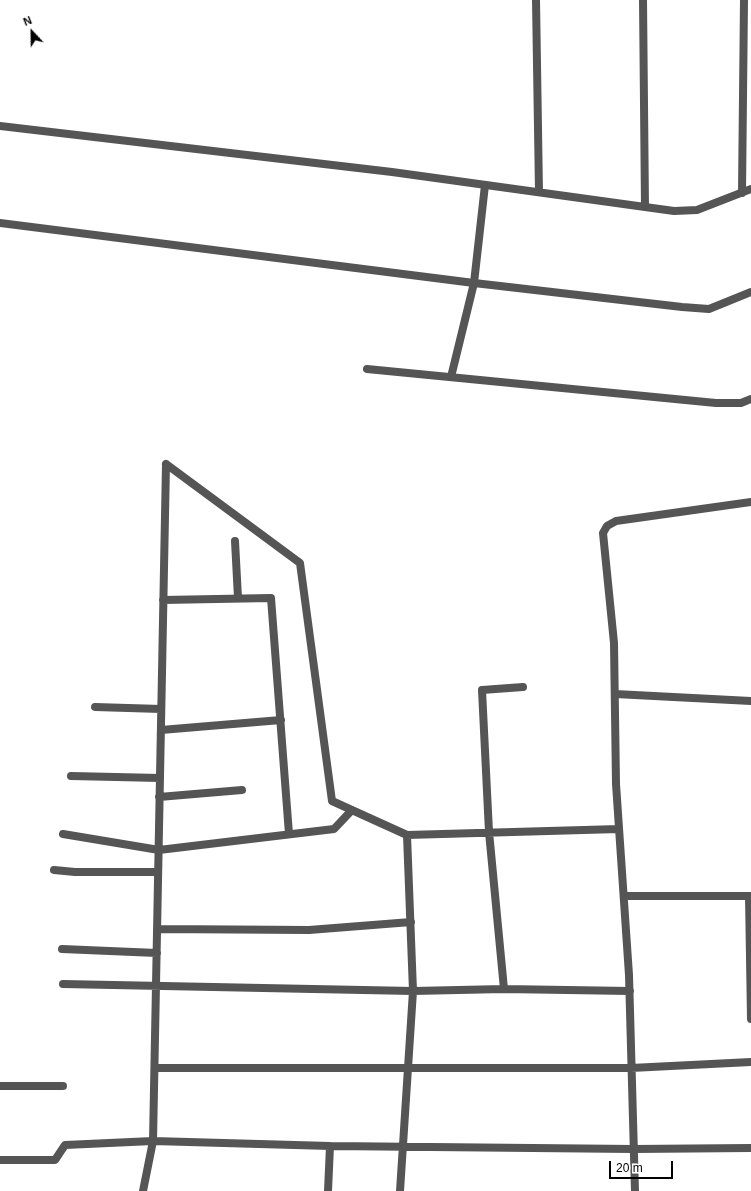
<!DOCTYPE html>
<html>
<head>
<meta charset="utf-8">
<style>
  body { margin:0 }
  #map { position:relative; width:751px; height:1191px; overflow:hidden; background:#fff; font-family:Helvetica,sans-serif }
  canvas { display:block }
  .north { position:absolute; left:12px; top:12px; width:40px; height:40px; -webkit-text-stroke:3px #fff; paint-order:stroke; rotate:338deg; font-size:11px; font-weight:700; line-height:16px; text-align:center; color:#000 }
  .north::after { content:''; display:block; margin:auto; width:14px; height:18px; background:#000; clip-path:polygon(50% 0,100% 100%,50% 72%,0 100%) }
  .scale { position:absolute; left:609px; top:1161px; width:64px; height:18px; box-sizing:border-box; border:2px solid #000; border-top:0; padding-left:5px; font-size:12px; line-height:14px; white-space:nowrap; color:#000; -webkit-text-stroke:3px #fff; paint-order:stroke }
</style>
</head>
<body>
<div id="map">
<canvas width="751" height="1191"></canvas>
<div class="north">N</div>
<div class="scale">20 m</div>
</div>
<script>
const g = document.querySelector('canvas').getContext('2d');
g.lineJoin = 'round';
function strokePath(path, color, width, dash) {
  g.strokeStyle = color;
  g.lineWidth = width;
  g.lineCap = dash ? 'butt' : 'round';
  g.setLineDash(dash || []);
  g.stroke(path);
}
strokePath(new Path2D(`
  M536 0 539 192
  M643 0 645 207
  M0 126 392 172 674 211 697 210 751 189
  M742 193 744 0
  M0 223 474 283 682 307 709 309 751 292
  M367 369 716 403H741L751 399
  M451 377 474 283 485 185
  M166 464 300 563 332 801 407 835 619 829
  M235 541 238 598
  M163 600 271 598 289 834
  M615 694 751 701
  M95 707 161 709
  M161 730 281 720
  M71 776 160 778
  M159 797 242 790
  M63 834 159 850 334 829 352 810
  M54 870 75 872H158
  M624 896H751
  M749 896 751 1019
  M157 929 309 930 411 922
  M62 949 157 953
  M63 984 413 991 504 989 630 991
  M504 989 489 832 482 690 523 687
  M155 1068H631L751 1062
  M0 1086H63
  M0 1160H55L65 1145 153 1141 330 1146 633 1149 751 1148
  M143 1191 153 1141 166 464
  M328 1191 330 1146
  M400 1191 413 991 407 835
  M635 1191 629 975 616 784 614 643 603 533 607 526 616 521 751 502`), '#555', 8);
</script>
</body>
</html>
